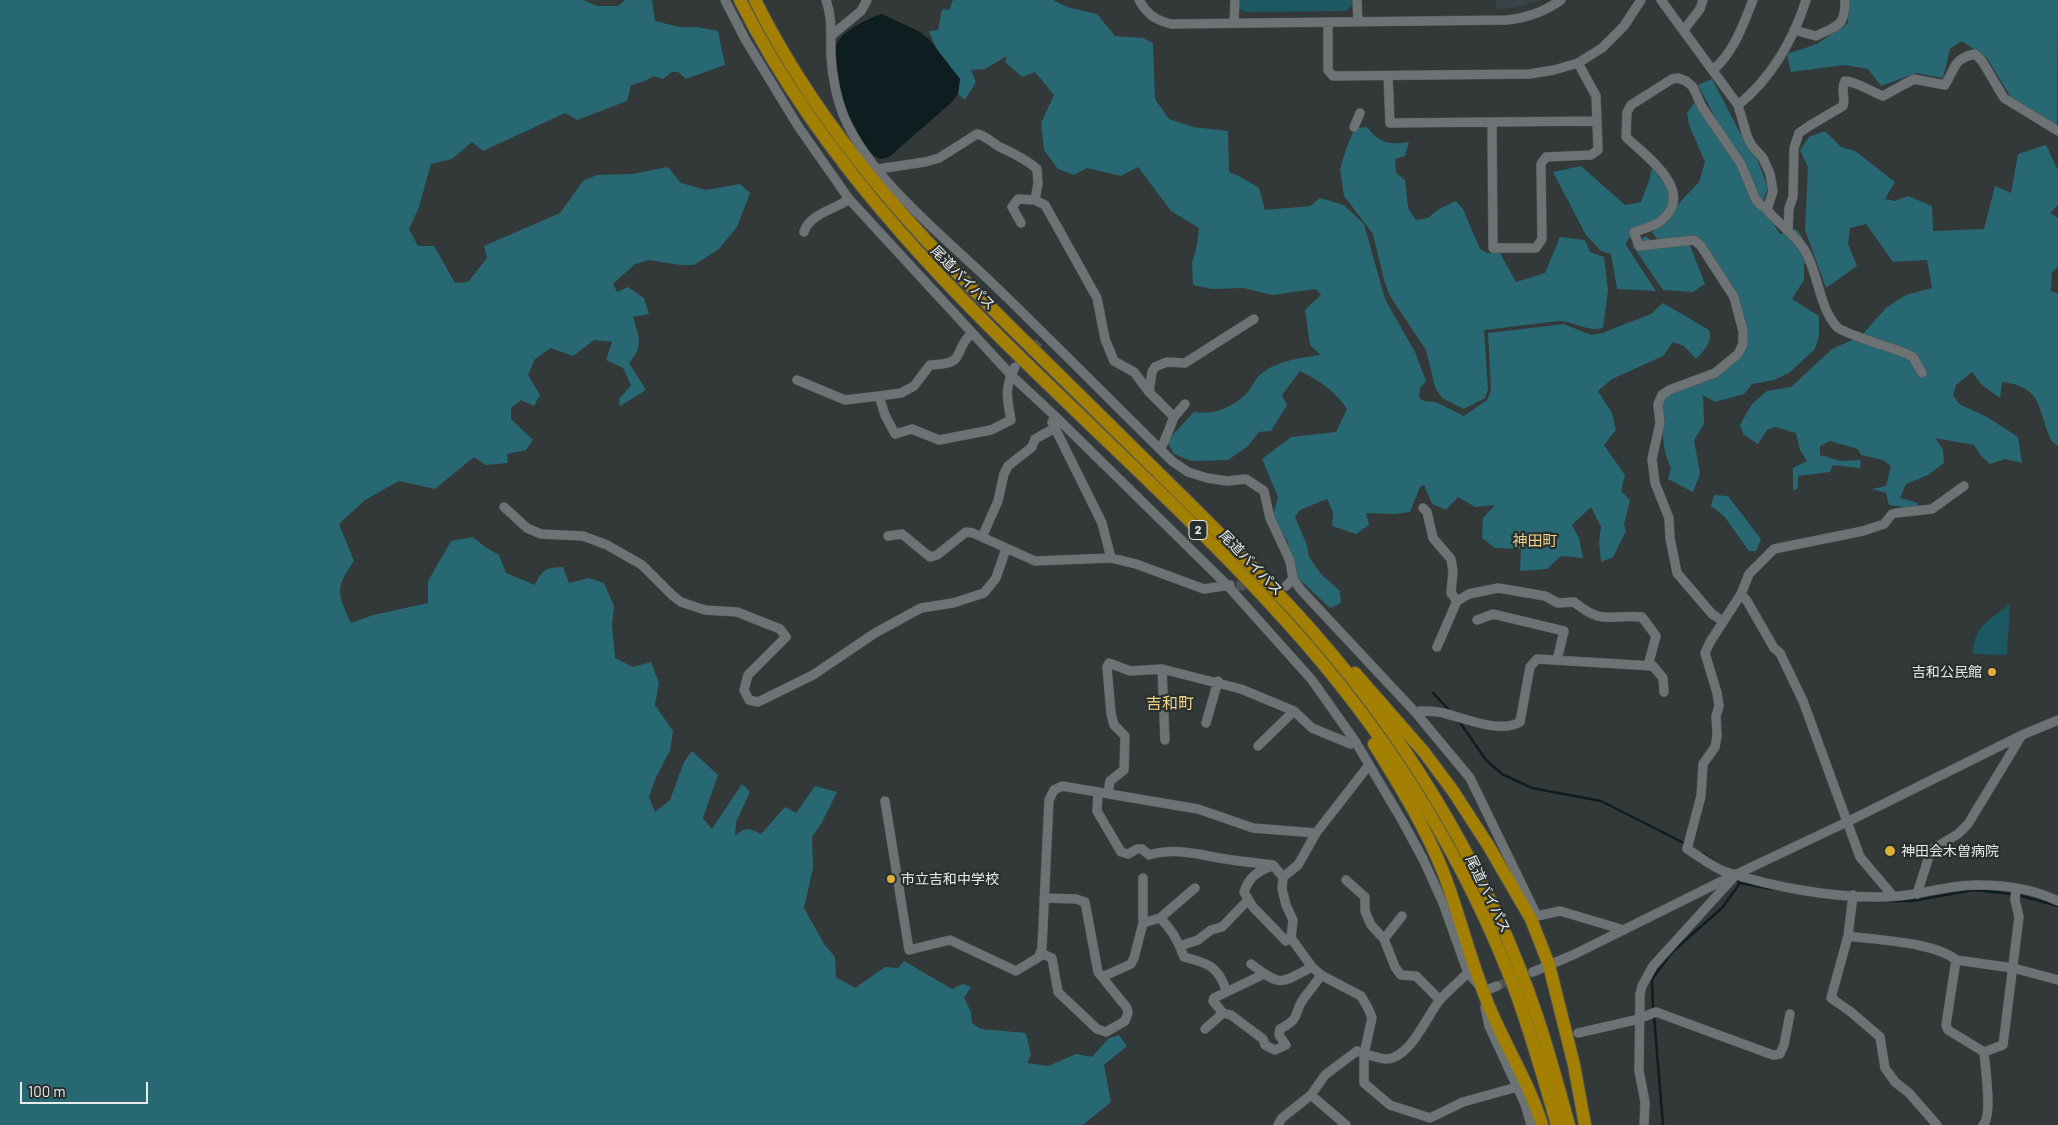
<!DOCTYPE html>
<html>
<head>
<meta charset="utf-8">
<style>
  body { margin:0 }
  #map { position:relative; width:2058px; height:1125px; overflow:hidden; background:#333839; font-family:Barlow,sans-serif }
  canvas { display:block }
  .scale { position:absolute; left:20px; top:1082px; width:128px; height:22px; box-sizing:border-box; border:2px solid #e8ebeb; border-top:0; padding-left:6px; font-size:15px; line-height:18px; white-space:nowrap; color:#e8ebeb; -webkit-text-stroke:4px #292e2e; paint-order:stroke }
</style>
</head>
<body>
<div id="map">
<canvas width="2058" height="1125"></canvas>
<div class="scale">100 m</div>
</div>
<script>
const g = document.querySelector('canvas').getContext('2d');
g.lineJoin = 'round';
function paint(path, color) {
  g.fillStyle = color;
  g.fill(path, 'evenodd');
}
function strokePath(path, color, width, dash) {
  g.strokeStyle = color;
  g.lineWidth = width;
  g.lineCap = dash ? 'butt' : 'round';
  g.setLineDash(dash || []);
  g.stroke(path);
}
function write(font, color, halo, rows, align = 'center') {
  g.font = font + ' Barlow,"Noto Sans JP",sans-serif';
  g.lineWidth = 4.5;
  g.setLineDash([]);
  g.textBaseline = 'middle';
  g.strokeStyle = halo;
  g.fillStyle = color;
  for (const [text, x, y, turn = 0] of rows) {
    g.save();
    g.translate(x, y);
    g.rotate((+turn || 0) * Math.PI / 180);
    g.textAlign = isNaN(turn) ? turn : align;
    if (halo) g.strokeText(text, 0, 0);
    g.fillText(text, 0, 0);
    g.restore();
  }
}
paint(new Path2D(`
  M1496 0H1542L1514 8 1496 9Z`), '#374346');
paint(new Path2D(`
  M1239 0H1352V5L1347 11 1245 12 1239 8Z
  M2010 604 2007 655 1973 654C1973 626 1990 620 2010 604Z`), '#1c5861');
paint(new Path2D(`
  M0 0H583L597 6H618L625 0H652L655 21 679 27H697L718 31 725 65 686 79 678 72H672L663 79 654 76 645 81 631 85 627 101 577 120 565 113 483 151 472 142 452 159 431 164 419 207 409 229 418 246H434L455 283 468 282 487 258 484 246 560 213 583 181 597 175 632 174 668 167 681 183 706 190 740 184 750 193 737 227 719 249 694 265H680L649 260 635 264 613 284 617 292 628 287 644 298 649 314 633 317C639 337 644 346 629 363L646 390 620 406 619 399 631 385 623 368 606 360 612 342 594 340 573 356 551 348 535 359 528 375 540 395 534 406 521 400 511 408V419L533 440 526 450 507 454 508 463 486 465 474 457 435 489 399 481 365 500 339 524 354 561C335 588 337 594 351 623L373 615 428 603V581L451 541 473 537 485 547 499 555 506 573 535 585C542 570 546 567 563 567L569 583 589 578 604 583 614 606 612 624 615 658 633 667 651 662 659 683 655 705 673 731 670 751 656 777 649 797 655 812 670 800 684 762 692 751 718 775 703 818 712 829 742 784 750 792 736 822 735 836C746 826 749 829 761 834L785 807 796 813 815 786 837 792 821 824 812 837 813 868 804 908 824 944 835 957 836 977 855 988 885 967 898 968 904 961 952 989 963 984 971 987 964 998 971 1012 972 1023 981 1029 1026 1033 1031 1055 1027 1063 1048 1066 1076 1054 1092 1057 1109 1038 1119 1035 1127 1046 1104 1065 1111 1102 1083 1125H0Z
  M953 0H1053L1067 7 1097 14 1115 36 1143 38 1153 43 1155 99 1169 119 1193 127 1228 131 1229 172 1239 176 1259 188 1265 210 1310 206 1320 198 1344 205 1364 224 1385 299 1415 352 1426 381 1420 388 1419 397 1424 401 1436 402 1464 416 1487 400 1491 390 1488 333 1564 324 1591 335 1602 333 1651 314 1663 303 1709 330C1713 341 1704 351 1696 359L1684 346 1673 342 1663 356 1612 379 1598 391 1612 413 1616 430 1604 445 1625 475 1621 491 1630 500 1624 524 1626 531 1613 557 1601 562 1599 542 1601 527 1591 507 1572 525 1579 538 1583 558 1561 556 1547 569 1520 571 1521 549 1495 548 1482 538 1483 518 1495 505 1475 507 1458 497 1446 510 1432 504 1424 485 1420 487 1410 512 1395 514 1366 513 1369 525 1356 534 1332 526 1333 512 1327 499 1300 510 1295 517 1307 545 1309 557 1321 574 1340 591 1341 603 1330 608 1296 576 1287 540 1279 531 1273 515 1278 497 1262 459 1291 437 1336 432 1347 409C1334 390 1320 381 1300 371L1282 395 1287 405 1271 431 1259 432 1248 446 1228 460 1191 461 1174 454 1167 441 1194 412C1213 415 1232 408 1246 394 1252 388 1255 378 1262 373 1279 360 1301 358 1321 355L1310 345 1305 310 1321 295 1316 289 1272 295 1244 288 1212 289 1193 285 1192 263 1197 245 1199 228 1171 211 1138 167 1121 176 1087 168 1074 175 1058 169 1044 150 1041 123 1054 95 1035 72 1022 77 1005 62 1007 56 985 69 971 70 976 82 965 100 958 94 960 79 939 54 929 31 938 30 942 9 949 10Z
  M1849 0H2058L2057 129 2015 104 1987 58 1962 41 1950 49 1943 78 1916 73 1881 86 1868 69 1845 65 1791 72 1787 54 1817 44 1848 23Z
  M1712 79 1744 140 1755 153 1768 188 1763 201 1758 199 1698 85Z
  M1696 100 1739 165 1764 210 1780 234 1796 229 1801 235 1812 258 1804 264V280L1792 299 1819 316V335L1815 349 1789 373 1774 380 1752 384 1744 394 1715 402 1703 395 1704 424 1694 440 1700 474 1693 492 1668 479 1671 468C1660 446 1663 423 1663 398L1678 389 1713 373 1745 344 1727 281 1703 243 1658 240 1652 232 1699 182 1705 162 1689 125 1687 113Z
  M1367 127C1380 144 1389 145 1409 142L1405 156 1395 159 1396 173 1405 180 1408 208 1416 220 1428 218 1439 209 1456 201 1463 209 1480 249 1487 253H1500L1516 282 1545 273 1560 237 1585 240 1590 252 1604 257 1608 290 1603 328C1587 332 1576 322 1559 321L1484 330 1488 389 1485 398 1464 409 1442 398 1435 387 1426 350 1390 296 1384 280 1373 234 1344 196 1340 169 1347 146 1355 128Z
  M1825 131 1841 147 1855 151 1895 182 1885 199 1895 201 1908 196 1932 206 1933 231 1984 229 1995 186 2011 193 2018 154 2046 145 2058 170V205L2050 213 2058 218V267L2052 272 2051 291 2058 293V446C2051 442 2050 438 2047 430 2037 401 2038 387 2002 382L2000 398 1982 385 1972 372 1956 385 1953 395 1959 404 1987 417 2018 437 2022 463 2005 459 1990 464 1981 456 1974 445 1935 438 1943 449 1944 463 1928 475 1906 484 1900 498 1918 503 1916 509 1889 505 1886 493 1872 489 1886 486 1891 466 1883 460 1861 455 1858 449 1830 441 1820 446V455L1841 461 1861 460 1860 468 1833 465 1830 472 1798 476V488L1793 491V468L1807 461 1800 450 1796 433 1775 427 1767 430 1758 444 1744 435 1740 425 1752 404 1767 391 1791 387 1832 349 1861 336 1887 307 1906 295 1932 288 1927 260 1893 262 1866 224 1850 228 1848 244 1857 266 1826 288 1805 230 1808 167 1800 150 1809 137Z
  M1581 166 1625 205 1641 202 1649 181 1652 168 1671 191 1670 206 1646 231 1628 239 1626 245 1656 291 1617 289 1611 254 1601 251 1586 235 1553 172Z
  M1646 236 1657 246 1689 243 1705 284 1693 292 1663 290 1632 245Z
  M1714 495 1728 496 1761 539 1756 551H1749L1724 516 1711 506Z`), '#286872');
paint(new Path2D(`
  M882 14 920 32 929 39 960 79 958 94 952 102 889 157C886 158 881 160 878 158 869 155 852 127 848 118 843 106 831 53 837 43 844 30 869 18 882 14Z`), '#0e1d20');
strokePath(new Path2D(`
  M1433 693 1452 713
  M1459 721 1486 760 1502 774 1532 788 1601 801 1686 844
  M1703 854 1717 864
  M1735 879 1740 883 1772 889
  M2018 895 2058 906
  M1864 901H1912L1973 890 2013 894
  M1653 1008 1652 979 1672 952 1722 908 1740 883
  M1654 1017 1663 1125`), '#0e1d20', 2.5);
strokePath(new Path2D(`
  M1019 364 1039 342
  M1236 586H1255
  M1497 986 1533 972`), '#4e5354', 9, [9, 4.5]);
const minor = new Path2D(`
  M725 0 745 39 798 126 849 199 1011 375 1056 417 1227 585 1312 680 1355 741 1403 822 1423 859 1443 903 1468 973 1479 985
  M826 0C833 19 830 36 831 56 832 76 837 101 845 119 872 180 943 236 991 282 1052 341 1111 401 1172 461L1188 472 1207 478 1227 481 1246 479 1264 491 1270 518 1290 561 1293 579 1301 590 1416 713 1470 778 1537 916 1560 911 1624 930
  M1139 0C1147 14 1155 20 1171 24L1507 20C1528 18 1544 12 1561 0
  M1357 0 1358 22
  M1661 0 1738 105 1747 136 1752 146 1763 158 1770 174 1773 191 1767 210C1779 224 1794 234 1804 249 1819 273 1818 306 1837 327 1844 334 1893 348 1905 353L1913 357 1922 373
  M1328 22V70L1333 76 1529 74 1554 70 1578 63 1602 48 1624 26 1641 0
  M1234 23 1235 0
  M1684 30 1700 9 1703 0
  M1794 30 1816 36C1838 25 1845 27 1845 0
  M832 35 861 11 867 0
  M1713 70C1734 52 1743 25 1753 0
  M1388 76 1390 123 1597 121
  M1738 105C1770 80 1794 39 1806 0
  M1492 122 1493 248H1536L1542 239 1541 164 1546 157 1591 155 1598 150 1596 96 1578 63
  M1354 127 1360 113
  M878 169 925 162 939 158 977 134C986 136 990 141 998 146 1012 153 1025 158 1037 169L1038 183 1035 200
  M1021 223 1012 207 1018 199 1035 200 1045 205 1097 298 1105 339 1114 361 1134 372 1149 392 1174 417
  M1788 230 1789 208 1793 197 1794 148 1799 133 1809 126 1843 106C1846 97 1840 90 1845 81 1855 81 1872 92 1883 96L1914 79 1945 85C1956 67 1953 59 1975 54L1982 61 2004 98 2058 131
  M804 232C810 213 835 210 849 199
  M797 380 845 400 879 396 901 393 914 386 930 365C969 364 951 352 972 333
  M1149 392 1152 372 1155 367 1167 362 1185 363 1254 319
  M879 396 885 415 895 434 912 429 939 440 991 430 1011 420C1007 399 1004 387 1015 367
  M1056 417 1052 422 1102 523 1111 558
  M1160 449 1164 442 1174 417 1185 404
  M1964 486 1932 509 1896 513 1892 514 1884 524 1863 531 1774 549 1749 574 1741 594 1710 642 1705 653 1717 693 1719 706 1716 716 1717 736 1715 747 1703 764 1701 796 1687 849C1699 856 1713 868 1726 872 1774 887 1832 898 1883 897 1916 897 1948 884 1980 885 2006 885 2035 890 2058 901
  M504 507 527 528 541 534 583 536 607 545 642 565 672 595 681 602 705 610 737 612 780 629 786 637 748 675 744 690 749 700 758 702 813 675 875 633 921 608 953 603 984 593 996 578 1006 549
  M1423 508 1427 512 1433 538 1451 559 1453 571 1451 593 1457 601
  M888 536 902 534 930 557 937 555 966 532 973 533 1035 561 1111 558 1136 564 1204 589 1230 585
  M982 537 998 501 1004 474 1008 466 1032 447 1035 439 1055 428
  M1286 586 1293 579
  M1741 594 1747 601 1774 648 1780 653 1803 701 1860 857 1893 896
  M1477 620 1493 614 1564 631 1557 660
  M1723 621 1712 614 1677 573 1670 538 1669 518 1655 483 1652 459 1660 423 1658 404 1662 395 1669 390 1715 373 1738 354 1743 344V331L1734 297 1701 246 1694 240 1639 246 1634 232C1643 229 1655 226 1662 220 1696 191 1646 156 1626 137L1627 112 1631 105 1672 79 1678 78 1686 81 1693 87 1702 107 1741 164 1756 200 1762 206 1768 207
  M1437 647 1457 601 1469 594 1498 588 1545 596 1558 603 1574 602C1604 626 1608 614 1642 617L1656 636 1648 666
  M1162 669 1165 740
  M1416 713 1420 711C1428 711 1436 711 1443 713 1465 718 1500 734 1520 722L1530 667 1537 659 1653 666 1663 678 1664 692
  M1206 723 1218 681
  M1258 746 1294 711
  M1098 792 1097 811 1121 852 1128 854 1137 849H1142L1149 855C1173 848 1195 853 1219 858 1237 861 1255 863 1273 865L1283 877 1282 889 1286 905 1293 920 1291 938 1312 967 1321 975 1361 996 1368 1008 1372 1018 1364 1054V1083L1390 1105 1430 1118 1463 1102 1517 1087
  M1108 794 1110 781 1124 770 1125 736 1114 725 1111 714 1107 667 1109 663 1130 671 1162 669 1241 689 1294 711 1312 728 1351 744 1355 741
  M885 801 909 950 950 940 1016 971 1039 957 1042 948 1049 800 1054 790 1062 786 1198 809 1253 828 1316 833
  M1271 866C1257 872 1249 877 1244 892L1253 907 1286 941 1291 938
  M1283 877 1298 865 1316 833 1369 765
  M1346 880 1365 897V911L1371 925 1384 939 1395 967 1401 975 1416 976 1440 1000
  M1917 894 1931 850 1958 834 1968 824 2022 735
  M1853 895 1848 936 1831 998 1851 1012 1880 1037 1885 1068 1895 1082 1909 1093 1937 1125
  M1160 918 1195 888
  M1143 923V878
  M1848 936C1876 940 1935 942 1956 960L2013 968 2058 980
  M1384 939 1402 916
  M1180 946 1198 940 1211 930 1222 927 1248 900
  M1040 953 1052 958 1058 992 1097 1029 1106 1032 1125 1021 1128 1013 1127 1008 1098 972 1085 902 1076 899 1044 898
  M1956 960 1946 1025 1948 1030 1984 1052 2003 1045 2019 917 2015 900 2016 888
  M1251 964C1282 987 1279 984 1312 967
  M1533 972 1575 954 1720 882 1847 822 2022 735 2058 720
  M1102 977 1131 964 1134 958 1143 923 1160 918C1171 928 1179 943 1184 957 1208 963 1218 966 1226 990
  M1484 991 1497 986
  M1485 1007 1489 1026 1525 1104 1531 1125
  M1223 1013 1231 1015 1263 1039 1265 1045 1275 1050 1286 1045 1279 1035 1280 1029C1303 1017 1292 1014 1304 998 1310 990 1316 983 1321 975
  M1205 1029 1223 1013 1213 1001 1214 998 1264 974
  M1578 1033 1635 1020 1656 1012 1773 1055 1780 1054 1784 1045 1790 1014
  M1311 1095 1346 1125
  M1278 1125 1282 1118 1311 1095 1325 1075 1357 1051C1366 1054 1377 1058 1386 1059 1410 1059 1427 1016 1439 1001 1449 989 1462 980 1472 968
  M1644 1125 1645 1102 1639 1071 1640 994 1642 986 1653 966 1733 878
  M1983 1125C1993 1116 1985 1067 1984 1052`);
const highway = new Path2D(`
  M740 0C871 262 1120 429 1308 646 1395 747 1467 864 1515 990 1531 1034 1544 1079 1557 1125
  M755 0C824 139 925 244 1036 352 1085 400 1133 448 1182 496 1227 541 1272 585 1314 633 1412 745 1490 876 1537 1016 1549 1052 1559 1089 1569 1125
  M1355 673 1424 752 1453 791 1488 845 1531 919 1549 965 1574 1065 1585 1125
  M1374 744C1400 786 1426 828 1444 874 1461 919 1472 967 1491 1011 1507 1049 1530 1085 1542 1125`);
strokePath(minor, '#505455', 10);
strokePath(highway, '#505455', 14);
strokePath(minor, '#6d7374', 9);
strokePath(highway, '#a37f02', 12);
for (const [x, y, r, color] of [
  [1992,672,5,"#ddb133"],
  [1890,851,6,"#ddb133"],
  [891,879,5,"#ddb133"]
]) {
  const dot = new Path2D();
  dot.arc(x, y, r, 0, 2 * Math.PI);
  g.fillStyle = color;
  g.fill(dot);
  strokePath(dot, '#292e2e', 2);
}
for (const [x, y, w] of [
  [1198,530,18]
]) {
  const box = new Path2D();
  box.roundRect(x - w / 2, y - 9.5, w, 19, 4);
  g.fillStyle = '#292e2e';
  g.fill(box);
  strokePath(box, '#e8ebeb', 1);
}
write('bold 12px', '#e8ebeb', null, [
  ["2",1198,530]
]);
write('14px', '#e8ebeb', '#292e2e', [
  ["尾道バイパス",963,278,45],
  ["尾道バイパス",1251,563,46],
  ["尾道バイパス",1488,894,64]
]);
write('14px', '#e8ebeb', '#292e2e', [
  ["吉和公民館",1982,672,"right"],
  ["神田会木曽病院",1901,851],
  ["市立吉和中学校",901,879]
], 'left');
write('15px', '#f0d287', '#292e2e', [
  ["神田町",1535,541]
]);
write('16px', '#f0d287', '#292e2e', [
  ["吉和町",1170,704]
]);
</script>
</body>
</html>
